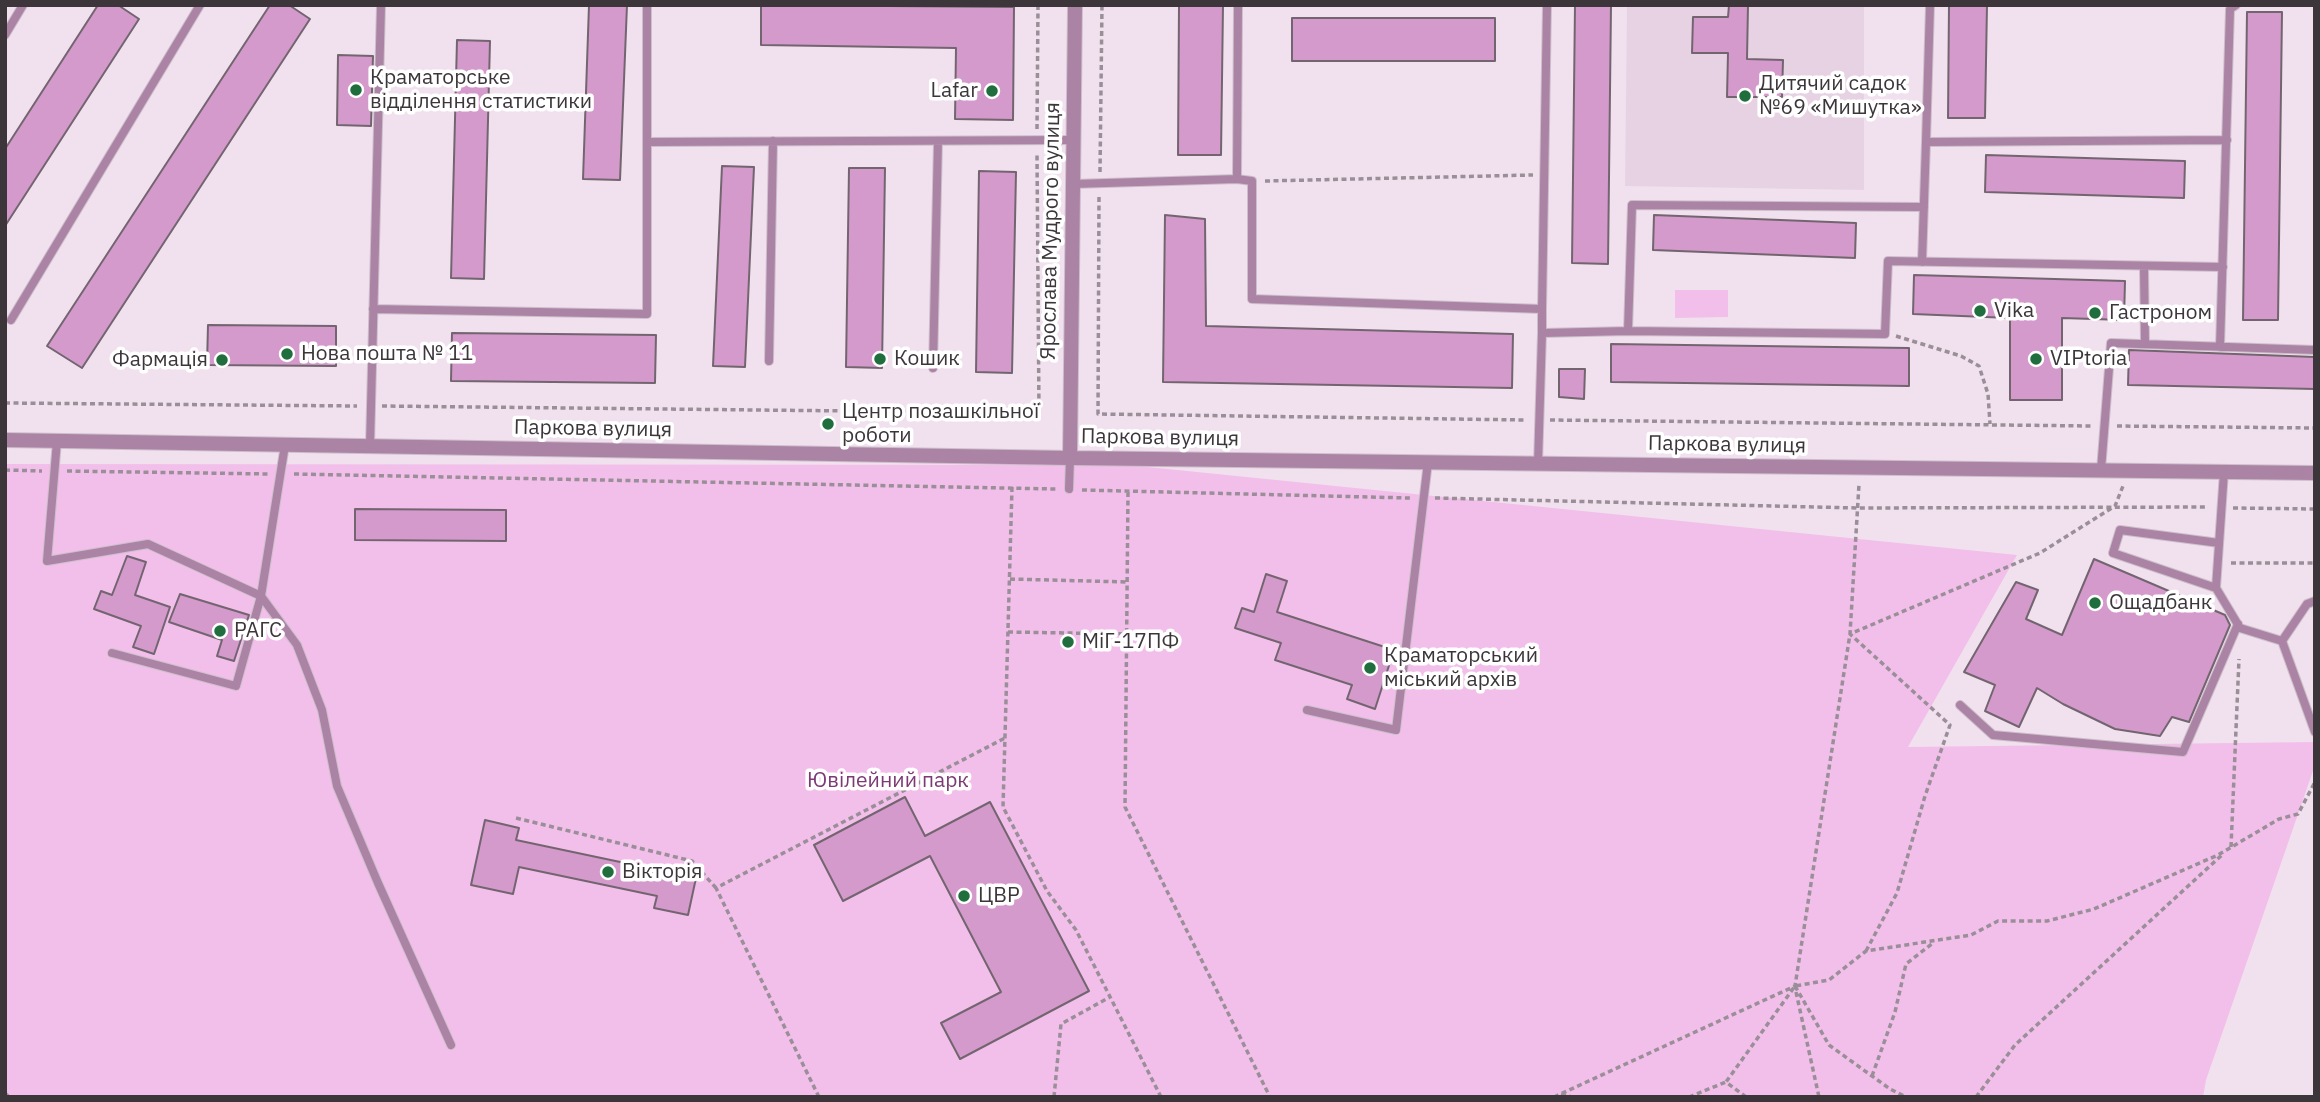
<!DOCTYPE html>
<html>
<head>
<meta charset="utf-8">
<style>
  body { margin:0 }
  #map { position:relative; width:2320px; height:1102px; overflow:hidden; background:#f1e1ee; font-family:"IBM Plex Sans",sans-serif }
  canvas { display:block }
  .frame { position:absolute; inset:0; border:7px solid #3c363b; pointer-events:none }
</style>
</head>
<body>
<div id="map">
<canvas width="2320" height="1102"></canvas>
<div class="frame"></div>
</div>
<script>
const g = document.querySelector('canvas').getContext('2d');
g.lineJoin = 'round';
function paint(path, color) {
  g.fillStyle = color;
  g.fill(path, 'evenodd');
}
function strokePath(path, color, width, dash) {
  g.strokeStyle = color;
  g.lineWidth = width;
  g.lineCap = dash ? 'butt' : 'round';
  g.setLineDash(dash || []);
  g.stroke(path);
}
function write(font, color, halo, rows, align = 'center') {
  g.font = font + ' "IBM Plex Sans",sans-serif';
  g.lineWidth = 7;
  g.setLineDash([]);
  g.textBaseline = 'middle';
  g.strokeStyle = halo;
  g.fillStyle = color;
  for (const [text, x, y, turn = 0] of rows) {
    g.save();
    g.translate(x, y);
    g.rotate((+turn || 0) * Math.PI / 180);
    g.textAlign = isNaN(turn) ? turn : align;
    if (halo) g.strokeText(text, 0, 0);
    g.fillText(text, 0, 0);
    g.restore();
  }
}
paint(new Path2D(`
  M1627 5H1864V190L1625 186Z`), '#e7d2e3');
paint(new Path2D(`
  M1675 290H1728V317L1675 318Z
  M5 464 1128 465 2017 555 1908 747 2315 742V765L2206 1080 2203 1097H5Z`), '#f2bfea');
const building = new Path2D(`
  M98 5H118L139 19 5 226V149Z
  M270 5H289L310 19 82 368 47 346Z
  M589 5H627L620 180 583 179Z
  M761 5 1014 7 1013 120 955 119 956 48 761 45Z
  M1179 5H1223L1221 155H1178Z
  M1575 5H1611L1608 264 1572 263Z
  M1729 5H1748L1747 59 1783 60 1782 97H1727L1728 53H1692L1693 17H1728Z
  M1949 5H1987L1985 118H1948Z
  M2247 12H2282L2278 320H2243Z
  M1292 18H1495V61H1292Z
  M457 40 490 41 484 279 451 278Z
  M338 55 373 56 371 126 337 125Z
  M1986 155 2185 161 2184 198 1985 192Z
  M722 166 754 167 745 367 713 366Z
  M849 168H885L882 368 846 367Z
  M979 171 1016 172 1012 373 976 372Z
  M1165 215 1205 219 1206 326 1513 334 1512 388 1163 382Z
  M1654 215 1856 223 1855 258 1653 250Z
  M1914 275 2125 281 2124 320 2062 318V400H2010V318L1913 314Z
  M208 325 336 326V366L207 365Z
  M452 333 656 335 655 383 451 381Z
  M1611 344 1909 348V386L1611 382Z
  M2129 350 2315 357V389L2128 385Z
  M1559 369H1585L1584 399 1559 397Z
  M355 509 506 510V541L355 540Z
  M127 556 146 562 135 595 170 607 154 654 133 647 141 626 94 609 101 591 112 595Z
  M2094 559 2225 615 2230 625 2189 722 2172 717 2160 736 2115 729 2063 704 2037 688 2019 727 1985 711 1995 685 1964 672 2016 582 2038 590 2026 619 2062 635Z
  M1266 574 1287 581 1277 612 1394 650 1375 709 1347 699 1352 685 1275 660 1281 643 1235 628 1242 608 1254 612Z
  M180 594 249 615 234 661 217 656 222 640 169 622Z
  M905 797 925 836 990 802 1089 991 960 1059 941 1023 1001 992 930 856 843 901 814 845Z
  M485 820 519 828 516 840 696 878 688 915 654 908 657 896 519 867 513 894 471 885Z`);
paint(building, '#d49acb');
strokePath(building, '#736570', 2);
const service = new Path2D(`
  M647 5V142
  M5 35 23 5
  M1926 142 1930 5
  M1237 179 1238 5
  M1073 184 1237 179 1252 181V299L1542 309V333
  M1922 262 1926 142 2227 140
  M2144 266 2145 344
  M373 309 647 314V142L1074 140
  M1542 309 1547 5
  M11 320 200 5
  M1628 331 1632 205 1924 207
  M2220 347 2230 9 2236 5
  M769 361 773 141
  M933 368 938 141
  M57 441 47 561 148 544 261 596 236 686 112 653
  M285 445 261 596 297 645 322 710 337 786 378 883 451 1045
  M370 446 381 5
  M1538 464 1542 333 1628 331 1885 334 1888 261 2223 267
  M2101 470 2111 343 2315 350
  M2224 472 2216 588 2240 628 2282 641 2307 604 2315 601
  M1069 489 1070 458
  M2216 588 2113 553 2120 530 2219 543
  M2282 641 2315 732
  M1960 705 1993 735 2183 752 2238 624
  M1307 710 1396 730 1428 462`);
const tertiary = new Path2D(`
  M5 440 1070 458 2315 473
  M1070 458 1075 5`);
strokePath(service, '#cdbfca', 10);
strokePath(tertiary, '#cdbfca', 16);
strokePath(new Path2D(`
  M1037 129 1038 5
  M1100 172 1102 5
  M1265 181 1533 175
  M1099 197 1098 414 1525 420
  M1896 336 1961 356 1979 366 1988 394 1990 424
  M5 403 357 406
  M382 406 1039 413 1037 154
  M1550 420 2092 426
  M2117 426 2315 428
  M5 470 42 471
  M67 471 269 474
  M294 474 1056 489
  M1012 487 1003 807 1047 891 1076 930 1161 1097
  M1082 490 1410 498
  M1128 492 1125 807 1270 1097
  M1435 498 1858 508 2208 507
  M2233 508 2315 509
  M2231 563H2315
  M1010 579 1127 582
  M1008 632 1127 634
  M516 818 692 861 716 888
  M2231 847 2239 659
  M1866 951 1897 893 1925 796 1950 725 1850 634 2040 553 2115 506 2123 486
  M1795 986 1829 1045 1890 1089 1906 1097
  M1796 992 1819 1097
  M1872 1076 1895 1012 1906 964 1933 943
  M5 1093 9 1097
  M1561 1094 1572 1097
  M819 1097 716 888 1005 738
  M1054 1097 1061 1024 1110 997
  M1554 1097 1795 986 1850 634 1859 484
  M1689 1097 1726 1082
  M1746 1097 1726 1082 1795 986 1829 980 1866 951 1971 935 1998 921H2047L2094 909 2218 855 2279 819 2298 814 2315 782
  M1976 1097 2015 1045 2223 854`), '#9a8f98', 3.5, [5, 3.5]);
strokePath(service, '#ab83a5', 8);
strokePath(tertiary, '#ab83a5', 14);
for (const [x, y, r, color] of [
  [356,90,7,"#206e3d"],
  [992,91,7,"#206e3d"],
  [1745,96,7,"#206e3d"],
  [1980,311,7,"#206e3d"],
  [2095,313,7,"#206e3d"],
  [287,354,7,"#206e3d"],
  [880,359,7,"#206e3d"],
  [2036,359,7,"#206e3d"],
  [222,360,7,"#206e3d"],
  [828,424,7,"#206e3d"],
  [2095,603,7,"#206e3d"],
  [220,631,7,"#206e3d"],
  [1068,642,7,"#206e3d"],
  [1370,668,7,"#206e3d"],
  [608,872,7,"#206e3d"],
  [964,896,7,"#206e3d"]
]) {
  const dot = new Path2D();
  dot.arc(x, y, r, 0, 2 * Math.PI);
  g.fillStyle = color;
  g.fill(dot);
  strokePath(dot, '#fff', 2.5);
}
write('21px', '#3c363b', '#fff', [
  ["Краматорське",370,78],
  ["відділення статистики",370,102],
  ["Дитячий садок",1759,84],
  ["№69 «Мишутка»",1759,108],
  ["Lafar",978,91,"right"],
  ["Vika",1994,311],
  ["Гастроном",2109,313],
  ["Нова пошта № 11",301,354],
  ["Кошик",894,359],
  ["VIPtoria",2050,359],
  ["Фармація",208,360,"right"],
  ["Центр позашкільної",842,412],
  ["роботи",842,436],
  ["Ощадбанк",2109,603],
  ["РАГС",234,631],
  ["МіГ-17ПФ",1082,642],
  ["Краматорський",1384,656],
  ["міський архів",1384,680],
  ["Вікторія",622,872],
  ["ЦВР",978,896]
], 'left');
write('21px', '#3c363b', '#fff', [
  ["Ярослава Мудрого вулиця",1051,231,-89],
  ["Паркова вулиця",593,429,1],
  ["Паркова вулиця",1160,438,1],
  ["Паркова вулиця",1727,445,1]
]);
write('21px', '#7d3975', '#fff', [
  ["Ювілейний парк",888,781]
]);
</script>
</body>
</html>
